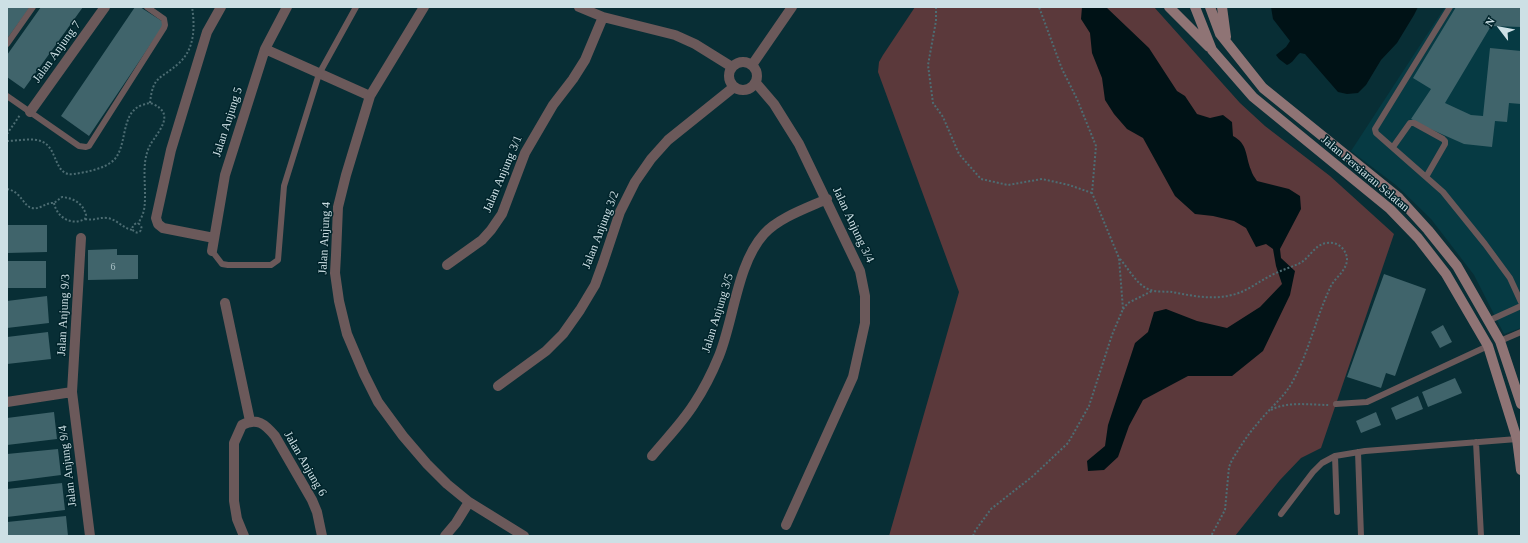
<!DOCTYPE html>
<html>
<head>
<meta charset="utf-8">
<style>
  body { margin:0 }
  #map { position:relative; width:1528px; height:543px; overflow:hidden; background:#082e35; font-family:Georgia,serif }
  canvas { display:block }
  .frame { position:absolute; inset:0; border:8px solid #cde0e5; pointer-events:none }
  .north { position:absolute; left:1480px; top:8px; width:40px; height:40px; -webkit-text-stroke:3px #00242b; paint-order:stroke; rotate:302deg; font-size:11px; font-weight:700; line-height:16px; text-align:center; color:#cde0e5 }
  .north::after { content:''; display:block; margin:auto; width:14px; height:18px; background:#cde0e5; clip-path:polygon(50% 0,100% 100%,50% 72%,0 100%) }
</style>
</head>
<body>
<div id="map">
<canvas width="1528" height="543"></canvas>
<div class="frame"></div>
<div class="north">N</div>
</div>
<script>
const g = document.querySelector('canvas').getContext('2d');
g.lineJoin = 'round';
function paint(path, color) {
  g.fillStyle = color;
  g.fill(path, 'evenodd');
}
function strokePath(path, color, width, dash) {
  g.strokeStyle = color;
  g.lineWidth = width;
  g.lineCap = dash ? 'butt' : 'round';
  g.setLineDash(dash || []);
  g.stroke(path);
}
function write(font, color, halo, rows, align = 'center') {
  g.font = font + ' Georgia,serif';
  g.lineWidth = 3;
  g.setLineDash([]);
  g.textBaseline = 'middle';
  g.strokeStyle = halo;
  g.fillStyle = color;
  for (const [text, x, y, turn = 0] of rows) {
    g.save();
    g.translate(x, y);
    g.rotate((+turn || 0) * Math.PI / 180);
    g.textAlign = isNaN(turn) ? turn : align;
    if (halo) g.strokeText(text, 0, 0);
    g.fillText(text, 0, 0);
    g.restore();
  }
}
paint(new Path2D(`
  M1445 7H1521V328L1504 334 1474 275 1431 219 1397 186 1351 151Z`), '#063a43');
paint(new Path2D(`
  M915 7H1154L1240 103 1265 126 1330 176 1394 234 1321 448 1301 458 1280 480 1235 536H889L959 292 878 72 879 62 883 55Z`), '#5b393b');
paint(new Path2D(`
  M1082 7H1106L1149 48 1177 91 1185 96 1197 114 1210 118 1223 115 1232 122 1233 136C1248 144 1245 155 1251 170 1252 174 1255 178 1257 181L1289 189 1300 196 1301 209 1280 249 1281 258 1295 271 1290 295 1263 351 1232 376H1188L1143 400 1129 426 1118 457 1104 470 1088 471 1087 461 1105 446 1108 425 1135 343 1148 332 1154 312 1166 309 1197 321 1227 328 1260 307 1282 284 1276 266 1273 249 1266 244 1256 247 1246 228 1234 221 1213 216 1195 214 1175 196 1143 138 1127 129 1114 114 1105 100 1102 78 1092 53 1090 33 1081 19Z
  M1271 7H1418L1414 15 1397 43 1381 60 1366 85 1358 93 1347 94 1338 92 1305 54 1300 53C1295 57 1293 63 1287 65L1279 59 1276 55 1286 47 1290 41 1273 19Z`), '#001216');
paint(new Path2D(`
  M7 7H30L7 39Z
  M41 7H83L24 89 7 77V55Z
  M135 7H140L165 23 89 136 61 116Z
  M1456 7H1521V27L1491 26 1445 103 1471 115 1483 116 1490 48 1521 51V104L1509 103 1507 122 1495 121 1492 147 1464 144 1428 128 1411 119 1431 89 1413 78Z
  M7 225H47V252L7 253Z
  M117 249V255H138V279L88 280V250Z
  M7 261H46V288H7Z
  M1384 274 1426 289 1395 376 1386 373 1381 388 1347 377Z
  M47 296 49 323 7 328V301Z
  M1443 325 1452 342 1440 348 1431 332Z
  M48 332 51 359 7 364V337Z
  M1455 378 1462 393 1428 407 1422 392Z
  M1418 396 1423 409 1396 420 1391 408Z
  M54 412 57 439 7 445V418Z
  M1376 412 1381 425 1361 433 1356 421Z
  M58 449 61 475 7 482V454Z
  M62 483 65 510 7 517V489Z
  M66 516 68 536H8L7 522Z`), '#40646b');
strokePath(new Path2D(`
  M936 7V21L928 65 933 103 943 117 959 154 981 179 1008 185 1042 179 1069 185 1092 193
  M150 103C153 74 161 80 179 63 195 49 195 26 192 7
  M7 134 20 115
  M7 141C18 141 33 137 43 142 58 149 54 177 74 174 87 172 104 169 114 160 128 145 120 113 142 105 146 104 149 102 153 104 173 113 162 127 154 139 138 160 148 186 144 210 143 215 140 220 138 224
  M7 189C22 192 23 206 32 208 40 210 46 202 54 203L62 197C73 198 83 203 86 215L85 219C72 226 57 218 54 203
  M85 219C94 221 99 217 107 218 117 219 123 229 133 230
  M132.5 228a4.5 4.5 0 1 1 9 0a4.5 4.5 0 1 1-9 0Z
  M1120 259C1128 268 1136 283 1146 288 1154 293 1164 291 1172 292 1193 296 1212 300 1232 295 1246 292 1258 282 1270 276 1279 271 1289 268 1298 264 1309 260 1314 244 1327 243 1337 241 1347 249 1347 260 1346 272 1334 278 1330 288 1315 320 1308 356 1290 386 1281 400 1268 410 1258 423 1248 434 1240 447 1232 460L1229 467 1225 510 1211 536
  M1123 309 1128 303 1152 291
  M1271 410C1287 401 1311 405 1329 405
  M973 536 975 531 991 509 1033 476 1068 443 1089 406 1112 335 1123 309 1119 258 1092 193 1096 146 1077 99 1062 69 1039 7`), '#4d6d73', 2, [2, 2]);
strokePath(new Path2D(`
  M1450 7 1375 129 1376 133 1443 192 1485 244 1510 278 1521 302
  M7 44 33 7
  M7 96 79 146 86 147 89 146 164 28 165 25 164 19 147 7
  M1393 147 1410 123H1414L1443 139 1445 141V144L1426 177
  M212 251 222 264 228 265H271L278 260 284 186 319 74 356 7
  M1488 321 1521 306
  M1500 341 1521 332
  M1336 404 1367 402 1488 346
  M1476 442 1481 536
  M1358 452 1361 536
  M1335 456 1337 512
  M1281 514 1313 472 1322 463 1335 456 1365 451 1517 439`), '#6b595a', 6);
strokePath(new Path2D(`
  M424 7 370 96 346 175 338 207 336 255 335 273 339 301 347 334 364 374 378 402 403 436 427 464 447 484 469 502 524 536
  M579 7 603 17 675 35 695 44 732 67
  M265 49 370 96
  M729 76a14 14 0 1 1 28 0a14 14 0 1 1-28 0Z
  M752 65 792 7
  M756 83 774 104 799 144 860 271 865 296V323L853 377 786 525
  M30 112 105 7
  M81 238 72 392 90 536
  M214 238 163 228 158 224 156 218 171 150 207 32 221 7
  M212 251 225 175 265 49 287 7
  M447 265 482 240 491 230 502 214 525 153 553 105 573 79 585 60 603 17
  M225 303 250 421
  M498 386 546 351 563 334 580 310 595 285 603 263 620 212 635 182 651 159 668 140 734 87
  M7 402 72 392
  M652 456C666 439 682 423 694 404 704 389 712 373 719 356 734 319 737 264 764 234 778 218 807 208 827 199
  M244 536 237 519 234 501V443L242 425C257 417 265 424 275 436L312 500 317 512 322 536
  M445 536 456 523 469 502`), '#6b595a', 10);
strokePath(new Path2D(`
  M1169 7 1209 47
  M1195 7 1212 50 1253 97 1390 209 1418 238 1446 274 1488 346 1517 439 1521 470
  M1210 7 1220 34 1263 88 1399 198 1428 230 1457 266 1500 341 1521 404
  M1222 7 1226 37`), '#8f7475', 10);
write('10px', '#aac1c6', null, [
  ["6",113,267]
]);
write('12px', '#cde0e5', '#00242b', [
  ["Jalan Anjung 7",57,52,-54],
  ["Jalan Anjung 5",228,122,-72],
  ["Jalan Anjung 3/1",503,174,-67],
  ["Jalan Persiaran Selatan",1365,174,40],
  ["Jalan Anjung 3/4",853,225,65],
  ["Jalan Anjung 3/2",601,230,-69],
  ["Jalan Anjung 4",325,238,-87],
  ["Jalan Anjung 3/5",718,313,-73],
  ["Jalan Anjung 9/3",64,315,-87],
  ["Jalan Anjung 6",305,464,60],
  ["Jalan Anjung 9/4",68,466,-97]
]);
</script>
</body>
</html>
